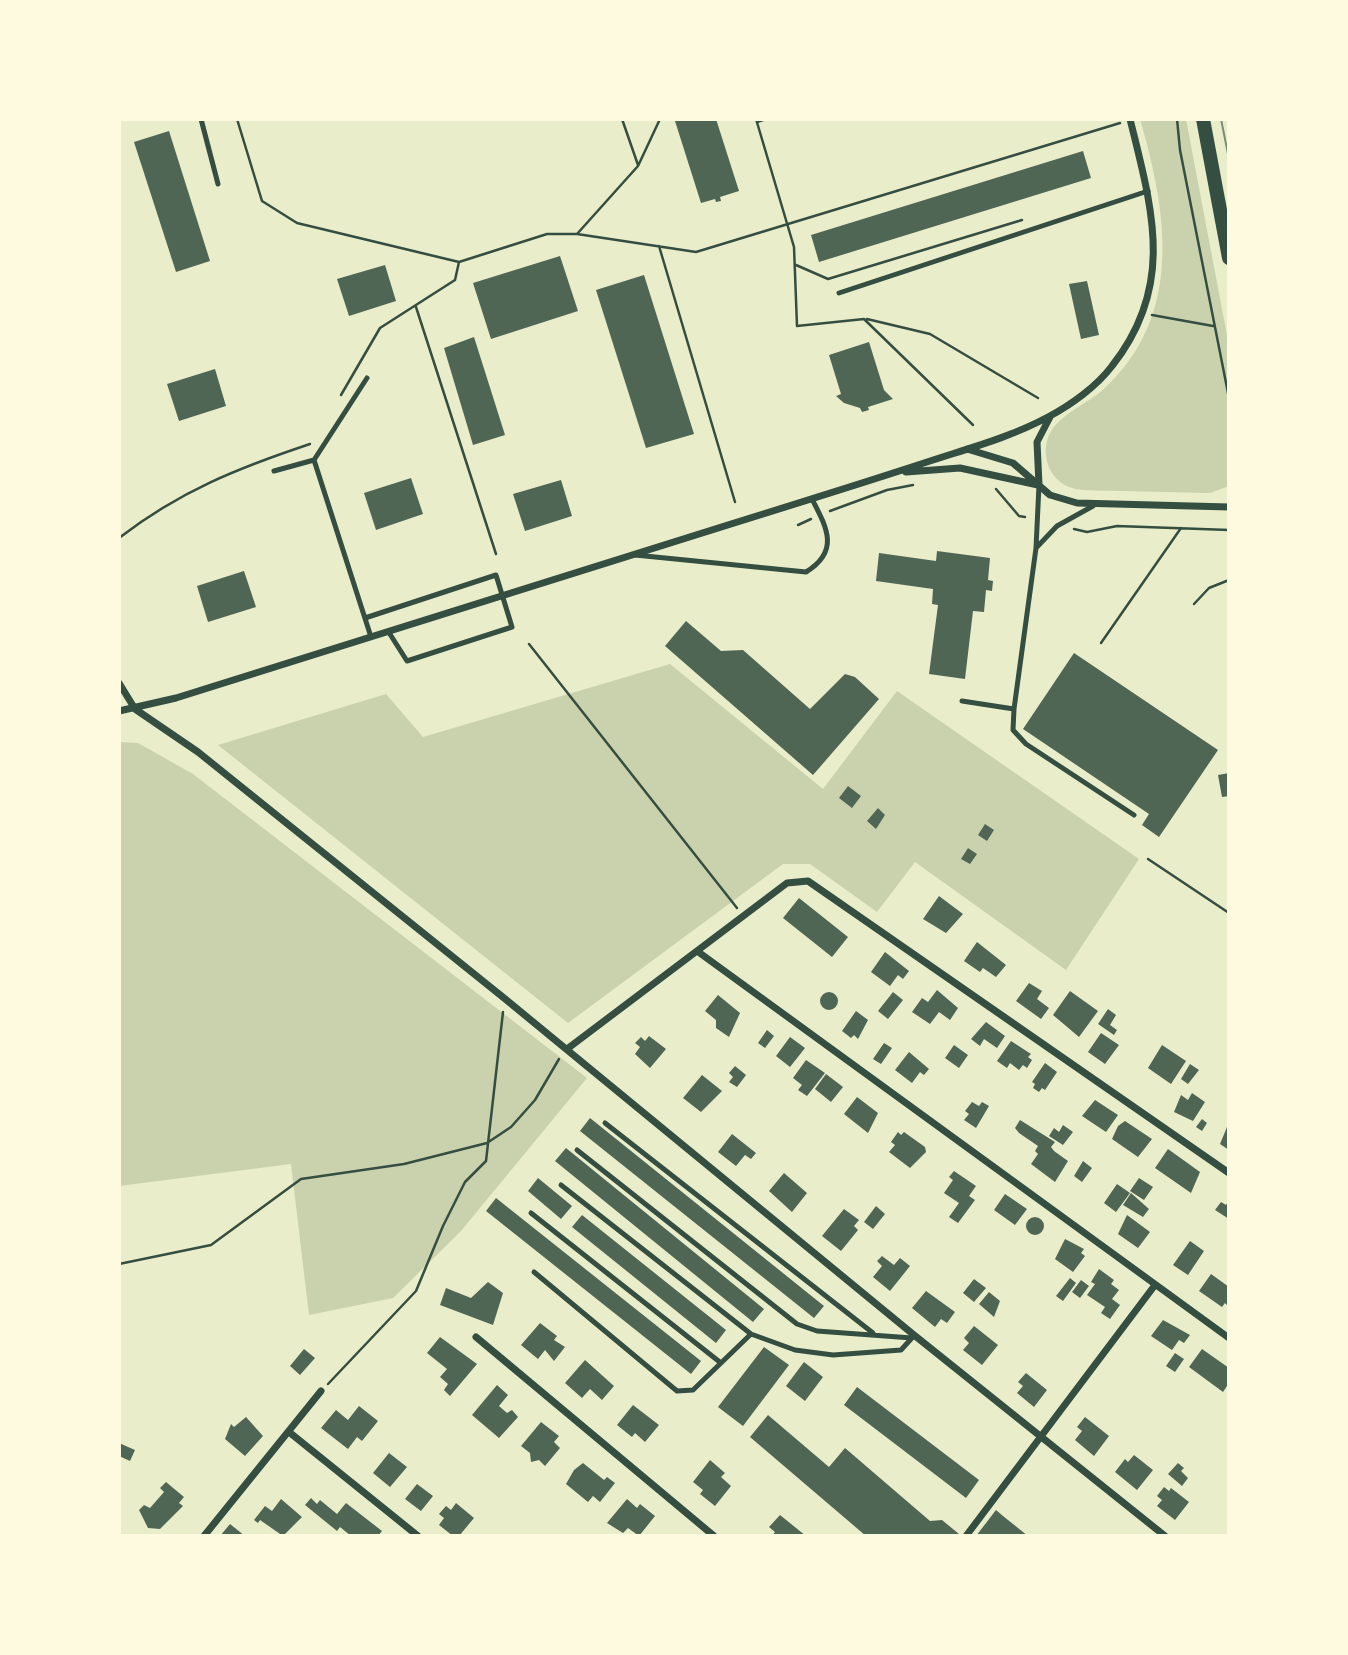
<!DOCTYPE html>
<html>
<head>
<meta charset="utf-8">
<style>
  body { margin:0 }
  #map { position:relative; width:1348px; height:1655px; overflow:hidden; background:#e9edc9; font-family:"PT Sans Narrow",sans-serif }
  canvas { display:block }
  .frame { position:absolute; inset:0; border:121px solid #fefae0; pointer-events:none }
</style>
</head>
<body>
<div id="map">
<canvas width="1348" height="1655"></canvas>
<div class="frame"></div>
</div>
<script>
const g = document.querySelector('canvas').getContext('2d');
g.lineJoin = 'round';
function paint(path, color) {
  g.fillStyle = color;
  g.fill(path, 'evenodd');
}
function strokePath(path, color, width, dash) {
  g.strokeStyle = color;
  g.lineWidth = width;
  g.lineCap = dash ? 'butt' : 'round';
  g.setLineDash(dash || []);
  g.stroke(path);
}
paint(new Path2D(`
  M1140 119H1186L1229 346V486L1210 493C1180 492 1150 492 1119 491 1104 490 1086 492 1072 488 1052 482 1042 460 1047 441 1053 416 1087 405 1105 388 1184 314 1167 212 1140 119Z
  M670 664 823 789 897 691 1139 859 1066 970 915 862 877 912 810 864H783L568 1023 218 745 386 694 423 737Z
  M119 742 138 743 193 774 587 1078 461 1231 393 1298 309 1315 291 1164 119 1186Z`), '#cad2ad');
paint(new Path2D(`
  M684 119H716L739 191 720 197 721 201 716 202 715 199 701 203 675 121Z
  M169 131 210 261 176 272 134 142Z
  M1083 151 1091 178 819 262 811 235Z
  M560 256 578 311 491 339 473 283Z
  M385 265 396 301 349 316 337 279Z
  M644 275 694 434 646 448 596 290Z
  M1087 281 1099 335 1081 339 1069 284Z
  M474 337 505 435 473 445 444 348Z
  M869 342 884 390 893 399 868 407 869 410 862 412 860 408 844 403 836 396 841 394 829 355Z
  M215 369 226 406 179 421 167 384Z
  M411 478 423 514 376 530 364 493Z
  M561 480 572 516 525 531 513 494Z
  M937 551 990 558 988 580 993 581 992 591 986 590 984 612 973 611 965 679 929 674 938 605 932 604 933 589 876 581 879 553 936 561Z
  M244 571 256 607 208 622 197 586Z
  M686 621 721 651 743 650 810 709 845 674 855 677 879 699 813 775 665 646Z
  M1074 653 1218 750 1159 837 1142 825 1149 814 1023 729Z
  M1229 773V796L1222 797 1218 775Z
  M848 786 861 796 852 808 839 798Z
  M878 808 885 815 876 829 867 821Z
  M985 824 994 830 987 841 978 835Z
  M968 848 977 854 970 864 961 859Z
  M939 896 963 914 946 933 923 919Z
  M799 898 848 937 832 957 783 918Z
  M977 942 1006 965 996 977 983 968 980 972 964 961Z
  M885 952 909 971 903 979 898 975 890 986 871 972Z
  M1029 983 1042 991 1037 999 1049 1008 1041 1019 1016 1001Z
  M937 990 958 1008 950 1020 939 1012 930 1024 912 1012 922 998 928 1002Z
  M1070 991 1098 1011 1079 1037 1053 1015Z
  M820 1001a9 9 0 1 1 18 0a9 9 0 1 1-18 0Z
  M893 992 903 1000 888 1019 878 1011Z
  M718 995 740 1013 729 1037 716 1028V1020L705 1011Z
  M1108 1009 1116 1015 1110 1025 1117 1030 1114 1035 1098 1024Z
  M856 1011 868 1020 858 1039 854 1035 851 1038 842 1031Z
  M986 1022 1005 1036 997 1048 984 1039 980 1046 971 1039Z
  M767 1030 774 1036 765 1048 758 1043Z
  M1101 1033 1119 1045 1105 1064 1088 1052Z
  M649 1036 666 1049 650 1068 635 1054 640 1047 635 1043 641 1037 645 1041Z
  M790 1037 805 1048 790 1067 776 1056Z
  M1011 1041 1031 1054 1028 1057 1032 1060 1027 1068 1023 1065 1019 1070 1010 1063 1007 1068 997 1061Z
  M884 1043 892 1048 881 1064 873 1059Z
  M954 1045 968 1055 959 1068 945 1058Z
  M1162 1045 1186 1061 1171 1084 1148 1068Z
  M909 1052 929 1069 924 1075 920 1072 912 1083 895 1070Z
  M806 1060 825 1073 807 1096 798 1090 802 1085 793 1078Z
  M1045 1063 1057 1072 1045 1090 1042 1088 1039 1092 1033 1088 1035 1084 1032 1082Z
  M1190 1064 1199 1070 1188 1084 1181 1079Z
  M735 1066 746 1075 737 1087 729 1082 733 1077 729 1073Z
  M826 1074 843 1087 831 1102 815 1089Z
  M702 1075 722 1091 701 1112 683 1098Z
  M1192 1093 1205 1102 1193 1121 1174 1112 1181 1095 1188 1100Z
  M857 1097 878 1113 868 1133 844 1114Z
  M1095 1100 1118 1115 1106 1132 1082 1116Z
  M972 1102 979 1106 982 1102 989 1106 976 1128 964 1120 969 1114 965 1111Z
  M590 1118 824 1306 814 1318 580 1131Z
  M1202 1119 1207 1123 1202 1131 1196 1127Z
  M1020 1120 1055 1142 1051 1147 1054 1151 1068 1161 1055 1182 1031 1164 1038 1154 1035 1151 1038 1146 1019 1133 1015 1128Z
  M1125 1121 1152 1139 1138 1157 1112 1139 1118 1126Z
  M1063 1125 1073 1132 1063 1145 1049 1136 1054 1128 1059 1132Z
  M1227 1127 1229 1128V1150L1220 1144Z
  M898 1132 901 1135 904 1132 925 1147 926 1152 910 1168 889 1152 895 1145 891 1142Z
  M732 1134 756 1153 751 1159 745 1155 736 1166 718 1152Z
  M566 1148 764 1309 753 1322 555 1161Z
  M1168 1149 1200 1172 1191 1193 1155 1168Z
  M1083 1161 1092 1168 1082 1182 1074 1176Z
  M954 1171 976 1186 969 1196 975 1200 958 1223 949 1217 959 1203 944 1193 953 1180 949 1177Z
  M784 1173 807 1193 792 1212 769 1191Z
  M538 1178 572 1206 561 1219 528 1191Z
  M1139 1178 1153 1187 1144 1200 1130 1191Z
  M1117 1184 1130 1193 1116 1212 1104 1203Z
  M1131 1193 1149 1209 1143 1217 1123 1205Z
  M1005 1194 1027 1209 1015 1225 994 1210Z
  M496 1198 701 1361 691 1374 486 1211Z
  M1229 1200V1219L1215 1210 1221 1202 1226 1205Z
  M876 1206 885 1214 873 1229 864 1222Z
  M844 1209 859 1220 854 1226 858 1230 841 1251 822 1236Z
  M582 1215 726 1330 716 1343 572 1227Z
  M1127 1215 1150 1232 1138 1248 1118 1234Z
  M1026 1226a9 9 0 1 1 18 0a9 9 0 1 1-18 0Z
  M1065 1239 1084 1249 1081 1253 1085 1256 1073 1272 1055 1259Z
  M1190 1241 1204 1251 1188 1275 1173 1265Z
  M882 1256 894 1265 900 1258 910 1266 890 1291 873 1277 882 1266 877 1261Z
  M1099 1269 1114 1280 1111 1284 1119 1290 1112 1299 1120 1305 1110 1319 1101 1313 1105 1307 1087 1295 1095 1284 1091 1282Z
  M1211 1274 1229 1287 1228 1306 1225 1303 1222 1307 1199 1291Z
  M1070 1278 1076 1283 1063 1301 1056 1296Z
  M974 1279 986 1288 974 1302 963 1293Z
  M1081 1280 1089 1286 1080 1298 1072 1292Z
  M488 1282 503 1293 493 1325 440 1305 446 1288 471 1298Z
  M926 1291 955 1312 947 1323 941 1319 935 1327 912 1308Z
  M989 1292 1000 1301 994 1317 979 1304Z
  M1163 1320 1190 1335 1184 1343 1179 1340 1172 1350 1151 1336Z
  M540 1323 557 1336 554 1340 565 1347 554 1361 545 1350 538 1359 521 1345Z
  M974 1326 998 1345 982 1365 963 1350 969 1343 964 1338Z
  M440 1337 477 1364 450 1396 444 1390 448 1384 440 1377 447 1369 427 1353Z
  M764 1347 789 1365 743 1426 718 1407Z
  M304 1349 315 1358 300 1375 290 1366Z
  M1202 1349 1229 1368V1383L1223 1392 1189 1367Z
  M1175 1353 1184 1359 1175 1372 1166 1366Z
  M585 1360 614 1386 602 1400 590 1389 582 1398 565 1383Z
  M804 1362 823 1377 805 1401 786 1386Z
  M1026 1373 1047 1390 1034 1407 1017 1393 1023 1386 1018 1382Z
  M497 1385 508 1395 499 1406 507 1413 512 1410 518 1417 499 1438 472 1415Z
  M857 1387 979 1480 966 1498 844 1405Z
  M633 1405 659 1425 645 1442 635 1433 632 1437 617 1425Z
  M359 1406 378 1421 362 1441 357 1437 348 1449 321 1428 336 1410 348 1420Z
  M768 1415 829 1467 845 1448 930 1521 942 1520 959 1534 866 1536 750 1437Z
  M246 1417 263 1436 245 1456 225 1439 231 1424 234 1427Z
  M1085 1417 1109 1436 1094 1456 1075 1440 1082 1431 1077 1427Z
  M541 1422 559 1436 554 1442 560 1448 545 1466 539 1460 531 1462 530 1453 521 1446Z
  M119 1443 135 1450 130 1461 119 1456Z
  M389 1453 407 1467 390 1487 373 1473Z
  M1134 1455 1153 1470 1137 1490 1115 1472 1125 1459 1128 1462Z
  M710 1460 725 1473 721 1477 731 1486 715 1506 700 1494 703 1490 693 1482Z
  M583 1463 604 1480 607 1477 615 1483 600 1502 593 1496 588 1502 566 1484 574 1470Z
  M1178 1463 1184 1468 1181 1471 1188 1478 1182 1486 1168 1474Z
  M166 1482 184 1497 179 1503 183 1506 160 1529 148 1528 139 1510 144 1505 150 1508 164 1492 160 1488Z
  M417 1484 433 1496 421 1511 405 1499Z
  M1164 1487 1169 1491 1171 1488 1189 1502 1175 1520 1157 1506 1162 1500 1157 1496Z
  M311 1498 317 1504 320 1500 337 1514 346 1503 382 1531 378 1536H351L340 1527 337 1531 305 1505Z
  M281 1499 302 1517 283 1536 260 1520 258 1523 254 1520 265 1506 272 1511Z
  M627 1499 637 1508 640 1504 655 1516 639 1536 628 1528 623 1533 607 1523Z
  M456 1503 474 1518 459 1536H453L439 1525 444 1518 439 1514 446 1506 451 1510Z
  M996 1510 1003 1516 1028 1536H976Z
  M780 1515 806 1536H772L775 1532 769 1527Z
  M230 1524 245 1536H220Z`), '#4f6655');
strokePath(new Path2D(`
  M237 119 262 201 297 223 459 262 547 234H577L638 166 660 119
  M622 119 638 165
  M756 119 794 247 797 326 864 319 973 425
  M1177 119 1180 150 1229 398
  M757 122 766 119
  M577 234 696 252 1120 123
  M659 246 735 502
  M796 265 828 279 1022 220
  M416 307 496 554
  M1152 315 1213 326
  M867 319 930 334 1038 398
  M341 395 380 328 455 280 459 262
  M996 489 1019 516 1025 517
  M830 511 887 490 913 485
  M798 525 811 519
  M1074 529 1087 532 1117 526 1229 530
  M119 538C180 491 238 468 310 444
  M1194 604 1209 588 1229 580
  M1101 643 1181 528
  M529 644 737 908
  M1148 859 1229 913
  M119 1264 211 1245 301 1179 404 1164 487 1143 511 1127 535 1100 559 1059
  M328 1384 416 1291 443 1226 465 1182 486 1161 503 1012`), '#344e41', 2.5);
strokePath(new Path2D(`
  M201 119 218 184
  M839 293 1148 191
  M367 378 314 460 371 637
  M274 471 314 460
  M1036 548 1057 526 1093 506
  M635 555 806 572C840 551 827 528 812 499
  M365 618 496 575 512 627 407 661 388 631
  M962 701 1014 709 1013 730 1026 744 1134 815
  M1014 709 1036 548 1039 485
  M605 1123 873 1333
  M577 1150 797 1324 817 1331 912 1338
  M561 1185 751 1334 795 1350 833 1355 901 1350 911 1339
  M531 1213 721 1363
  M534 1272 677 1391 693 1390 751 1334`), '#344e41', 5);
strokePath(new Path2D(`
  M967 449 1013 463 1050 495 1077 503 1229 507
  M906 472 960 468 1038 485
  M1039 485 1037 442 1050 417
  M119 683 135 709 198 752 504 998 914 1335 1165 1536
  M119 711 176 698C361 640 546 582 731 524 795 504 860 484 924 463 966 449 1009 438 1048 417 1071 405 1097 386 1112 366 1176 285 1152 209 1130 119
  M697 951 1229 1338
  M567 1049 787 883 808 881 1229 1173
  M476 1337 714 1536
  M289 1432 418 1536
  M204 1536 321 1391
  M966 1536 1155 1285`), '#344e41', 7);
strokePath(new Path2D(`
  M1203 119 1229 258`), '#344e41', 14);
strokePath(new Path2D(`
  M1221 119 1229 159`), '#7c8e77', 2);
</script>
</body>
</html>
